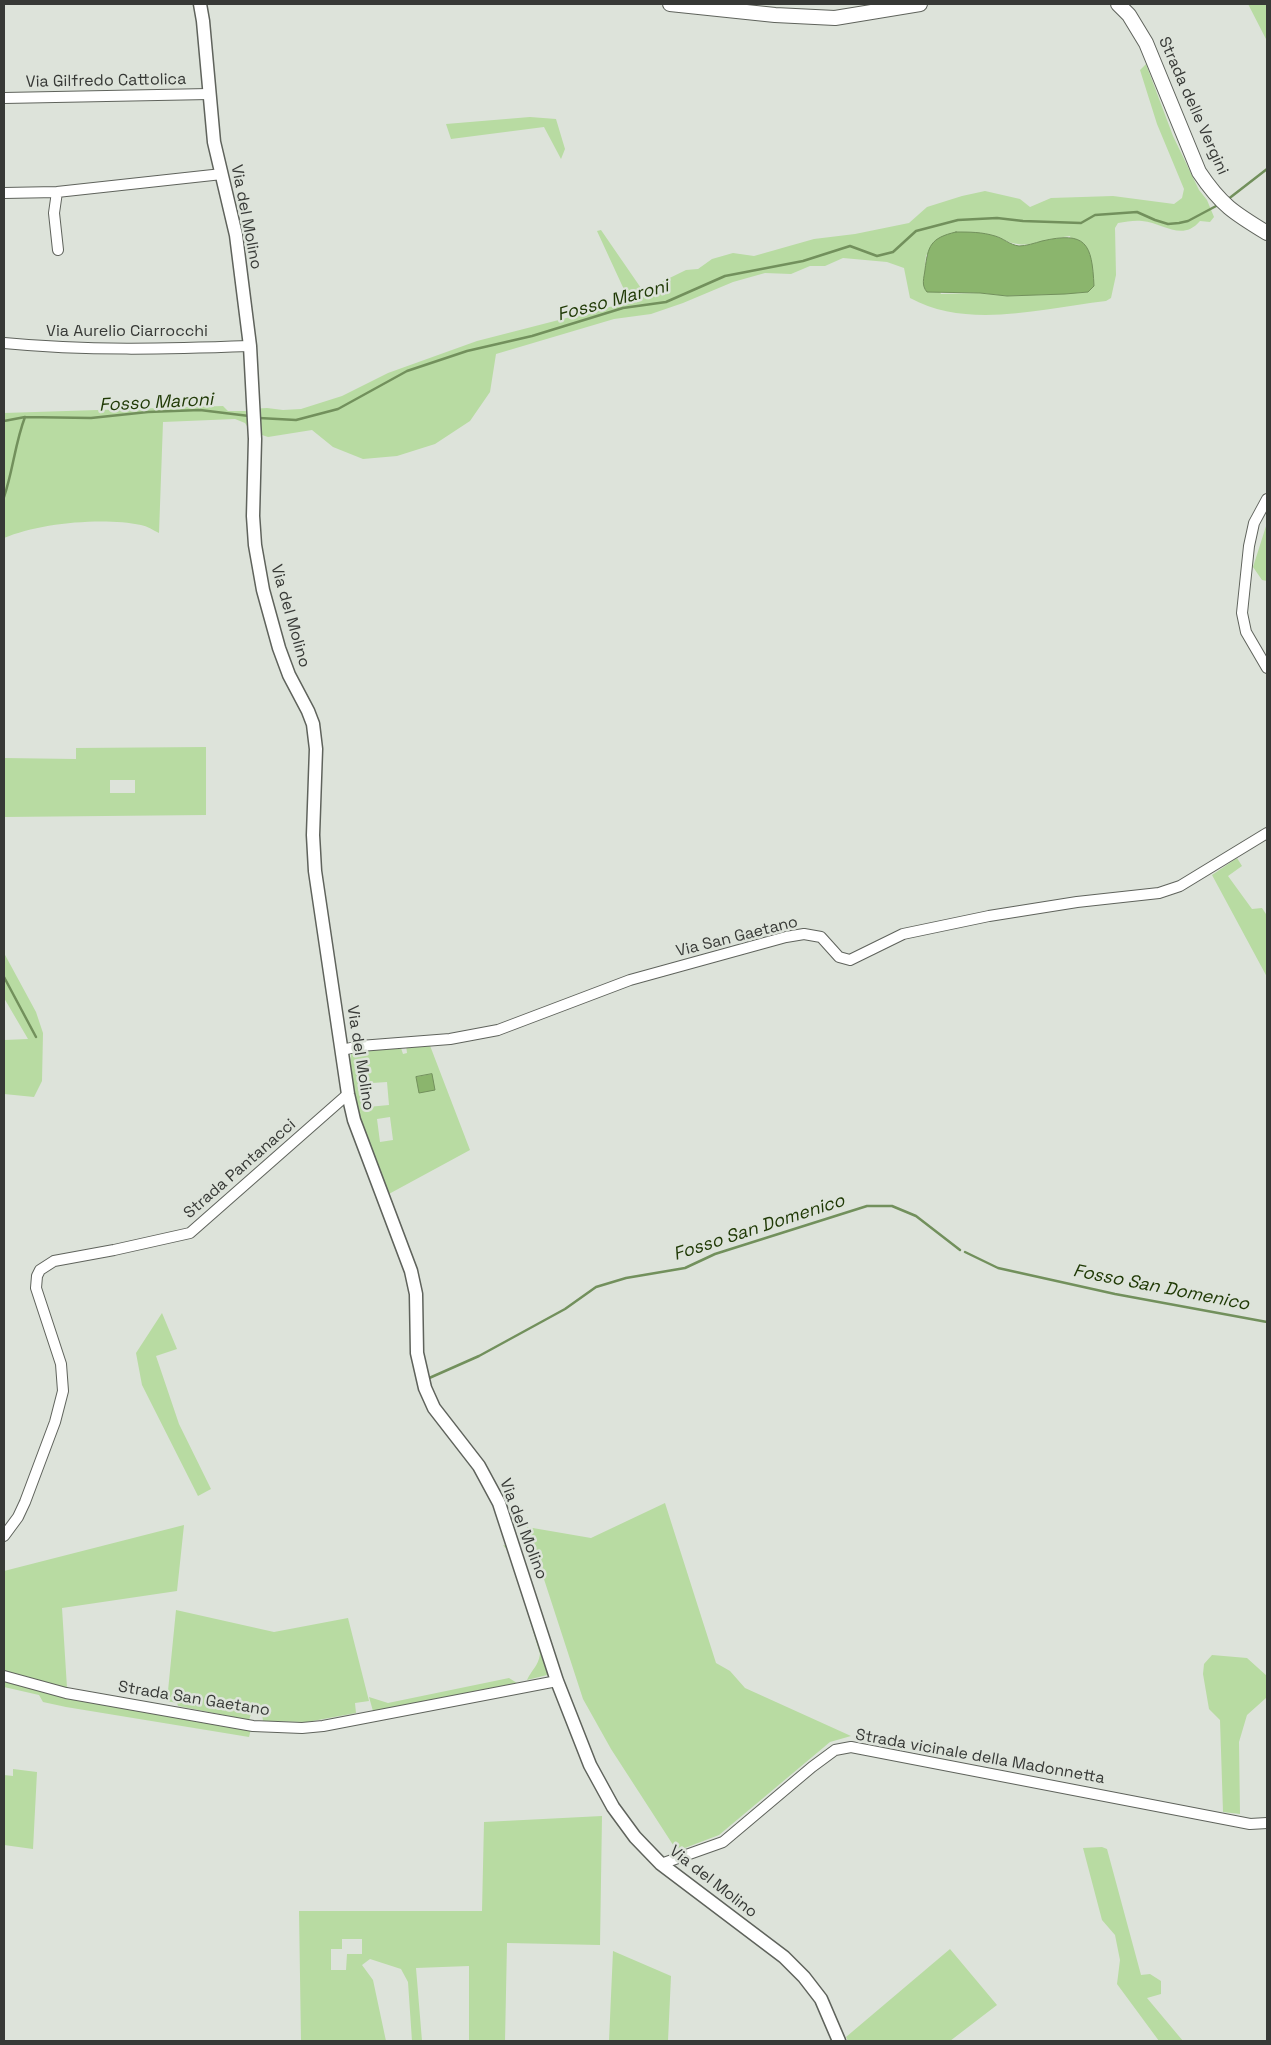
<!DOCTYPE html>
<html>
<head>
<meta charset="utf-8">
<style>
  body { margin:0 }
  #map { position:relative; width:1271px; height:2045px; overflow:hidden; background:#dde3da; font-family:"Space Grotesk",sans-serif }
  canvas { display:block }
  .frame { position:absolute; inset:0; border:5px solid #373936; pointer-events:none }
</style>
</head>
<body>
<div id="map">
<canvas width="1271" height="2045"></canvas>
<div class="frame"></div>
</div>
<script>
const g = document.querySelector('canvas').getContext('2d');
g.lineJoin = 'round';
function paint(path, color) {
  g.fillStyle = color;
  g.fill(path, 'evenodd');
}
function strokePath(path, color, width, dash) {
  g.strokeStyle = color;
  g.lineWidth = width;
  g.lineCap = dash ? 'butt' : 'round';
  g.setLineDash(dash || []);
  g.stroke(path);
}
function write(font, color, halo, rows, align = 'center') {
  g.font = font + ' "Space Grotesk",sans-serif';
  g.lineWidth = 5;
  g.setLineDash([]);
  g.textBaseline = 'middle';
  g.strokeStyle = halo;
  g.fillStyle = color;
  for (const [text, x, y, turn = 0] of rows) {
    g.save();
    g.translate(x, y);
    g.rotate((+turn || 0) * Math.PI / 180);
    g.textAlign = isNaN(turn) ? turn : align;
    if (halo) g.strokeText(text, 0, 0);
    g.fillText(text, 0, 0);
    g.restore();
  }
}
paint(new Path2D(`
  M1248 4H1266L1267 41Z
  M1146 64 1173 136 1199 190 1207 200 1214 217 1210 222 1200 221C1182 242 1164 223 1142 221 1134 220 1126 222 1118 223L1115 228 1116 275 1111 298 1106 301C1044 308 968 330 910 298L904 268 887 262 843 258 825 266H810L791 274 765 273 733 282 683 303 651 314 614 319 496 354 490 392 470 421 435 444 397 456 363 459 333 447 312 430 268 437 250 431 245 423 235 419 163 422 159 533C153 530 147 526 141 525 103 517 39 523 4 538V413L223 406 228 411H247L250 409 267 408 283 410 301 409 342 396 388 373 477 341 621 304 627 296 597 231 601 230 643 291 686 270 698 269 712 259 733 253 754 256 814 239 855 234 909 223 927 207 962 196 985 191 1020 199 1030 207 1051 198 1113 196 1174 204 1182 198 1184 189 1157 124 1140 70ZM997 236C1024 253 1041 240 1070 236L1087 292 1007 296 980 293 941 294 925 267 926 255Z
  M530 117 556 119 565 149 561 159 544 127 451 139 446 124Z
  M1267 523V581L1262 580 1253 567Z
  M206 747V815L4 817V758L76 759V748ZM110 780H135V793H110Z
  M1237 858 1242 866 1228 876 1252 909 1262 908 1266 914 1267 977 1212 875Z
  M4 953 36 1012 43 1033 42 1081 34 1097 4 1094V1040L28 1039 4 998Z
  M429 1043 470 1150 387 1195 383 1178H381C367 1139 345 1095 351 1053L354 1051 401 1048 403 1054 407 1053 406 1045ZM387 1082 389 1105 368 1107 366 1091 372 1090V1083ZM390 1117 393 1140 380 1142 377 1119Z
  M162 1313 177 1349 156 1356 179 1424 211 1489 198 1496 142 1385 136 1353Z
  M665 1503 716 1663 730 1671 745 1688 851 1736 830 1742 719 1835 677 1851 611 1749 583 1699 527 1527 591 1538Z
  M184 1525 177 1591 62 1608 67 1688 4 1671V1571Z
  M503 1545 510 1546 551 1674 527 1680C532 1669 538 1667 540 1654L512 1562 508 1551Z
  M176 1610 274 1632 348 1618 369 1701 355 1703 356 1713 307 1722 263 1721 262 1713 252 1711 249 1720 178 1706 177 1703 167 1701Z
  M1212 1655 1247 1658 1267 1676 1266 1698 1247 1715 1239 1742 1240 1814 1223 1812 1220 1720 1209 1709 1203 1674 1204 1664Z
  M509 1678 517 1683 373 1711 369 1697 388 1703Z
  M4 1680 251 1729 249 1737 66 1707 43 1702 39 1695 4 1687Z
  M13 1769 37 1772 33 1849 4 1845V1775L13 1776Z
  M602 1816 600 1945 507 1943 505 2041H469V1966L416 1968 422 2041H412L408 1982 401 1969 370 1959 362 1965 373 1980 386 2041H301L299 1911H482L484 1822ZM342 1939H362V1954H347L346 1970H331V1949H342Z
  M1102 1847 1107 1849 1141 1975 1150 1974 1161 1981V1994L1147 1998 1183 2041H1159L1117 1984 1120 1960 1115 1935 1102 1920 1083 1848Z
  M950 1949 997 2005 950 2041H848L846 2037Z
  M613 1951 671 1976 668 2041H609Z`), '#b8dba2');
const water = new Path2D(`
  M956 232C970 232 982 232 995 236 1003 238 1010 245 1019 246 1026 246 1035 243 1042 241 1086 231 1092 243 1094 286L1088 292 1065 294 1007 296 980 293 927 292C921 285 924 278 925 270 928 246 930 238 956 232Z
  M432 1074 435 1090 419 1093 416 1077Z`);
paint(water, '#8bb56d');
strokePath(water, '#72905c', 1);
strokePath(new Path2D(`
  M1227 200 1267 169
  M259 418 296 420 338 409 407 371 467 351 532 336 623 308 666 302 725 276 803 261 850 246 877 256 893 252 916 231 958 220 997 218 1023 221 1081 223 1095 215 1137 212 1155 220 1168 224 1179 223 1188 221 1218 205
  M4 421 25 417 91 418 148 412 200 410 249 416
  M4 497C13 471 15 443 25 417
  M4 977 36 1037
  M965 1252 998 1268 1115 1294 1267 1322
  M427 1379 479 1356 565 1309 596 1287 626 1278 685 1268 715 1254 867 1206H892L916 1216 960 1250`), '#72905c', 2.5);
const minor = new Path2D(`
  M4 98 209 94
  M57 192 54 213 58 250
  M4 193 57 192 222 174
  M4 343C86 351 167 349 250 346
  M1267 499 1254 523 1249 546 1242 613 1246 632 1267 668
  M342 1050 360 1046 450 1039 498 1030 630 980 786 937 804 934 821 937 839 957 850 960 903 934 989 916 1077 902 1159 893 1180 886 1267 833
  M4 1536 18 1517 25 1502 55 1422 63 1391 61 1364 36 1288 37 1276 40 1270 54 1261 114 1250 190 1233 348 1094
  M4 1676 66 1693 253 1726 302 1728 323 1726 557 1681
  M661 1864 723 1842 812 1767 835 1750 851 1747 1250 1824 1267 1823`);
const tertiary = new Path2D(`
  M200 4 203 21 214 142 236 235 250 346 255 439 253 516 255 545 263 590 279 648 289 675 308 711 313 724 316 749 313 835 315 871 348 1094 354 1120 411 1271 416 1294 417 1353 425 1388 434 1408 479 1466 499 1503 557 1681 590 1765 613 1807 635 1837 661 1864 784 1957 804 1977 821 1999 839 2041`);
const secondary = new Path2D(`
  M670 4 775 15 835 18 920 4
  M1118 4 1129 15 1146 43 1199 172C1221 205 1234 213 1267 233`);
strokePath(minor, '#5f635c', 12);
strokePath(tertiary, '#5f635c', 15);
strokePath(secondary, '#5f635c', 16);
strokePath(minor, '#fff', 10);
strokePath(tertiary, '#fff', 12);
strokePath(secondary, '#fff', 14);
write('16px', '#373936', '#dde3da', [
  ["Via Gilfredo Cattolica",106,81,-1],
  ["Strada delle Vergini",1193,106,66],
  ["Via del Molino",246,217,79],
  ["Via Aurelio Ciarrocchi",127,332],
  ["Via del Molino",290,616,74],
  ["Via San Gaetano",737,937,-14],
  ["Via del Molino",360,1058,81],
  ["Strada Pantanacci",240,1169,-41],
  ["Via del Molino",523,1529,69],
  ["Strada San Gaetano",194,1699,9],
  ["Strada vicinale della Madonnetta",980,1757,10],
  ["Via del Molino",713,1882,38]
]);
write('italic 18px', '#203a06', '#dde3da', [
  ["Fosso Maroni",613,301,-15],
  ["Fosso Maroni",156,403,-3],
  ["Fosso San Domenico",759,1228,-18],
  ["Fosso San Domenico",1161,1288,11]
]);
</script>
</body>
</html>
